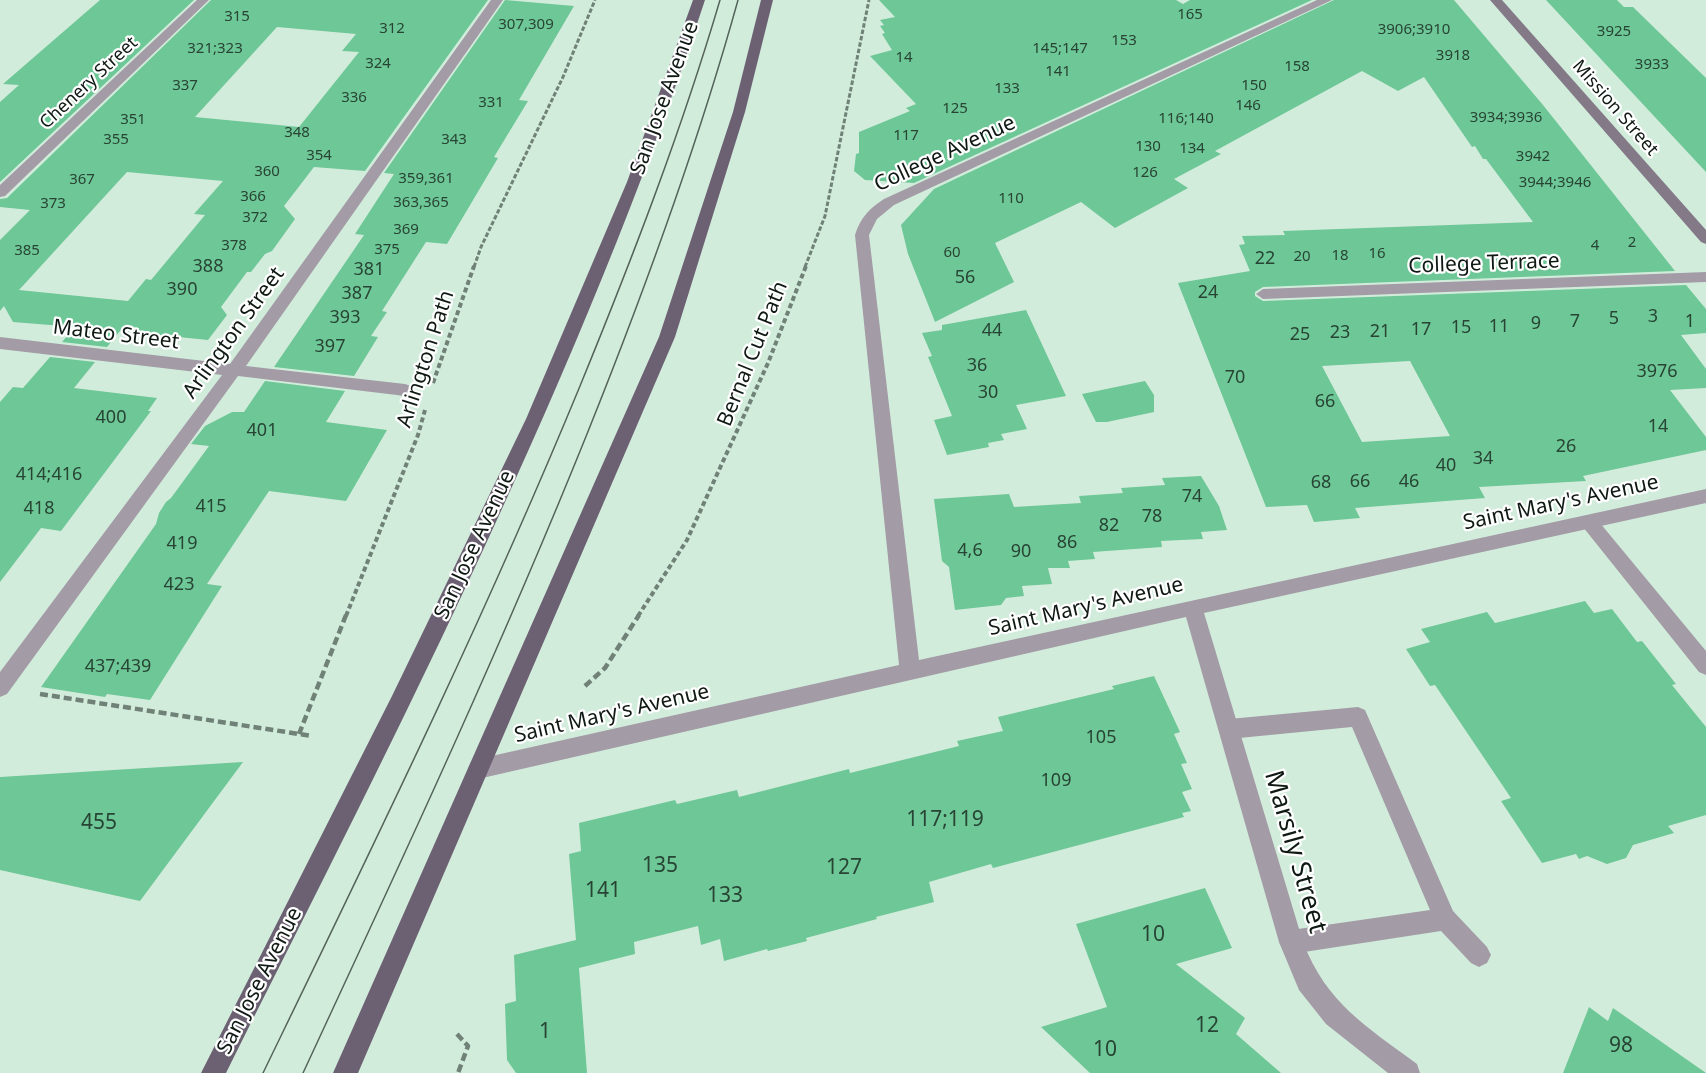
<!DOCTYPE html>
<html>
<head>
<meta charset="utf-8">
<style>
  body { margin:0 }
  canvas { display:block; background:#d2ecdc }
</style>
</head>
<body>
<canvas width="1706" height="1073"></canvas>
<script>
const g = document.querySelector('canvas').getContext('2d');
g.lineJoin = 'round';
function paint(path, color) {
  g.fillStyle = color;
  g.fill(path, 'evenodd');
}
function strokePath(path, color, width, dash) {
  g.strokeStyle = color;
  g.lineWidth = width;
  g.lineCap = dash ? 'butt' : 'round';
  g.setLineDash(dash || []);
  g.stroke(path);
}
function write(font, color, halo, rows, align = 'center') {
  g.font = font + ' "Noto Sans",sans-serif';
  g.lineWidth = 4.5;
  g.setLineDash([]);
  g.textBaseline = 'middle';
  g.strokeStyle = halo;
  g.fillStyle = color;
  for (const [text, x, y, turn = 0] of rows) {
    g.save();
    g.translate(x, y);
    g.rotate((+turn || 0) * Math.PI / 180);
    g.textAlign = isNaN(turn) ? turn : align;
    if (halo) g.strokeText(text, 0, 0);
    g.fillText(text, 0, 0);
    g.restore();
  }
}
paint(new Path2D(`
  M100 0H194L0 182V102L19 85 3 84Z
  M211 0H488L365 171 314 167 284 206 295 219 272 251 265 254 251 272H247L221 307 227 315 208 340 120 331 107 347 62 342 75 327 13 322 4 306 0 311V240L30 210 0 207V199L7 198ZM277 27 356 34 342 51 359 52 299 127 195 117ZM127 172 223 181 194 214 205 215 151 280 146 279 128 301 19 290Z
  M505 0 574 6 519 100 528 101 494 157 498 158 447 244 426 242 382 311 387 312 371 336 378 337 354 376 274 367 364 235 355 234 394 174 384 173Z
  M879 0H1176L1183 4 1190 0H1312L914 183 865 180 854 171 856 154 859 153V132L910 111 906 108 916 104 870 56 892 50 882 34 885 33 880 26 884 25 880 20 895 17Z
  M1334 0H1454L1543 105 1675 271 1263 287 1255 292V296L1263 301 1686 285 1706 309V333L1681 335 1706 369V388L1670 390 1706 437V450L1583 476 1586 481 1479 487 1485 498 1355 508 1360 518 1314 522 1307 505 1266 507 1178 283 1250 271 1239 245 1245 244 1242 236 1285 235 1283 231 1533 222 1486 159H1483L1475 146 1472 147 1424 77 1398 91 1362 71 1215 151 1221 154 1174 179 1188 188 1115 228 1081 202 995 243 1014 282 935 322 908 254 901 225 934 189ZM1410 361 1450 436 1362 442 1322 366Z
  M1546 0H1617L1624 7H1633L1706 78V172Z
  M1026 310 1066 396 1016 405 1027 429 1001 434 1004 440 988 443 989 447 947 455 934 420 952 416 928 357 932 356 922 333 942 330V325Z
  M50 357 95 362 74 388 157 398 148 411H151L61 531 41 528 0 582V402L13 387 23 388Z
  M265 381 345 391 326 422 387 430 346 501 269 491 207 584 222 586 150 700 107 694 105 697 41 687 156 524 159 513 166 502 171 498 209 446 191 444 205 426 232 412H244Z
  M1145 381 1154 395V412L1107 422H1096L1082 394Z
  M1201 476 1219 506 1227 530 1201 532 1203 539 1161 541 1162 547 1093 552 1095 559 1068 561 1070 568H1048L1052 584 1022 586 1024 596 1006 598 1001 605 955 610 949 567 942 561 934 499 1009 494 1014 507 1081 503 1079 496 1123 493 1121 488 1165 485 1162 478Z
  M1585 601 1594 613 1612 609 1637 642 1642 641 1676 684 1672 685 1706 727V815L1668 826 1674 833 1633 845 1626 858 1607 864 1587 856 1579 859 1576 854 1542 863 1501 801 1511 798 1435 685 1430 686 1406 649 1430 642 1421 629 1487 612 1495 623Z
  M1154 676 1180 732 1174 734 1187 763 1181 764 1192 789 1182 792 1191 811 1182 813 1184 817 993 868 991 864 929 882 934 902 876 917 877 919 806 938 807 941 768 951 767 949 724 961 720 939 701 945 698 926 634 942 635 954 579 968 587 1073H516L507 1060 505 1004 516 1001 514 955 576 940 569 854 581 851 579 823 675 800 677 804 737 790 739 797 849 769 850 773 959 746 957 741 1003 731 998 717 1114 689 1112 686Z
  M243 762 140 901 0 870V777Z
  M1205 888 1232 948 1176 964 1245 1018 1236 1034 1281 1073H1090L1041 1027 1107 1007 1076 924Z
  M1589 1007 1608 1021 1613 1008 1706 1073H1563Z`), '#6ec796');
strokePath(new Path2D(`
  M474 267 481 247 563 77 595 0
  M805 267 825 216 869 0`), '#708277', 3, [4.5, 2]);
strokePath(new Path2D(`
  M433 383 474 266
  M346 616 418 435 425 410
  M638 616 687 540 768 363 806 266`), '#708277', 4, [5, 3]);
strokePath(new Path2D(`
  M585 686 605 668 639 615
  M40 694 312 736
  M299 734 346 615
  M457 1034 468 1046 458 1073`), '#708277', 4.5, [8, 4]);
paint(new Path2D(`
  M1589 515 1595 517 1706 651V675L1699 672 1583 527 1580 522 1583 517Z
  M1358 707 1365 710 1453 911 1487 947 1491 955 1487 963 1479 967 1471 963 1441 931 1291 954 1283 950 1279 942 1283 934 1291 930 1430 910 1352 727 1229 739 1222 736 1219 729 1222 722 1229 719Z`), '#a39ca6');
paint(new Path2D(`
  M197 0H209L5 196 0 197V185Z
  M491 0H503L246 366 405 384 411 386 413 390 411 394 405 396 238 376 7 694 0 697V672L222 375 0 349V337L230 364Z
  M1317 0H1332L894 205 877 219 869 235 919 660 1706 489V503L1204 613 1303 942C1327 1004 1366 1026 1417 1064L1420 1073H1388L1326 1024 1299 990 1279 942 1186 617 478 779 471 776 468 769 471 762 478 759 899 665 855 235C860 218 870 208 884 199Z
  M1706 272V282L1263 299 1256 294 1263 289Z`), '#a39ca6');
paint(new Path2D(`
  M1490 0H1502L1706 230V244L1701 242Z`), '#837987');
paint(new Path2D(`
  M693 0H705C582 373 402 723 226 1073H201L392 696 526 419 627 182Z
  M761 0H773L745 112 675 337 358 1073H333L659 337 733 112Z`), '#6c6172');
strokePath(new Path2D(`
  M263 1073C373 846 484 619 580 386 632 259 681 132 720 0
  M303 1073C401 862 500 650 587 434 644 292 697 148 738 0`), '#55645b', 1.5);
write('15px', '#274434', null, [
  ["165",1190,15],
  ["315",237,17],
  ["307,309",526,25],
  ["312",392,29],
  ["3906;3910",1414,30],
  ["3925",1614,32],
  ["153",1124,41],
  ["321;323",215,49],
  ["145;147",1060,49],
  ["3918",1453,56],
  ["14",904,58],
  ["324",378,64],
  ["3933",1652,65],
  ["158",1297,67],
  ["141",1058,72],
  ["337",185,86],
  ["150",1254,86],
  ["133",1007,89],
  ["336",354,98],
  ["331",491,103],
  ["146",1248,106],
  ["125",955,109],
  ["3934;3936",1506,118],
  ["116;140",1186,119],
  ["351",133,120],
  ["348",297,133],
  ["117",906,136],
  ["355",116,140],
  ["343",454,140],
  ["130",1148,147],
  ["134",1192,149],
  ["354",319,156],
  ["3942",1533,157],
  ["360",267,172],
  ["126",1145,173],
  ["359,361",426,179],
  ["367",82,180],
  ["3944;3946",1555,183],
  ["366",253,197],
  ["110",1011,199],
  ["363,365",421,203],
  ["373",53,204],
  ["372",255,218],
  ["369",406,230],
  ["2",1632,243],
  ["378",234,246],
  ["4",1595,246],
  ["375",387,250],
  ["385",27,251],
  ["60",952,253],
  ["16",1377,254],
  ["18",1340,256],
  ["20",1302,257]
]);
write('18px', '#0f1913', '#fff', [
  ["Chenery Street",89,83,-43],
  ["Mission Street",1615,108,49]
]);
write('18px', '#274434', null, [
  ["22",1265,259],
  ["388",208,267],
  ["381",369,270],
  ["56",965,278],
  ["390",182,290],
  ["24",1208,293],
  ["387",357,294],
  ["3",1653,317],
  ["393",345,318],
  ["5",1614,319],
  ["7",1575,322],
  ["1",1690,322],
  ["9",1536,324],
  ["11",1499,327],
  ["15",1461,328],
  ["17",1421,330],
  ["44",992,331],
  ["21",1380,332],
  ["23",1340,333],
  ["25",1300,335],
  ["397",330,347],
  ["36",977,366],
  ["3976",1657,372],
  ["70",1235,378],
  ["30",988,393],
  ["66",1325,402],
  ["400",111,418],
  ["14",1658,427],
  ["401",262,431],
  ["26",1566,447],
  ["34",1483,459],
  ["40",1446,466],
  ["414;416",49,475],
  ["66",1360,482],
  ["46",1409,482],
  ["68",1321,483],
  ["74",1192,497],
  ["415",211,507],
  ["418",39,509],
  ["78",1152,517],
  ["82",1109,526],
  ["86",1067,543],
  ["419",182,544],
  ["4,6",970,551],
  ["90",1021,552],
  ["423",179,585],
  ["437;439",118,667],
  ["105",1101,738],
  ["109",1056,781]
]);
write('21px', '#0f1913', '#fff', [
  ["San Jose Avenue",665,98,-70],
  ["College Avenue",945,154,-25],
  ["College Terrace",1484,264,-2],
  ["Arlington Street",234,333,-54],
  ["Mateo Street",116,335,7],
  ["Bernal Cut Path",753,354,-68],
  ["Arlington Path",426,359,-72],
  ["Saint Mary's Avenue",1561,503,-12],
  ["San Jose Avenue",475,545,-65],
  ["Saint Mary's Avenue",1086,607,-13],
  ["Saint Mary's Avenue",612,714,-13],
  ["San Jose Avenue",260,981,-63]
]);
write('21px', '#274434', null, [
  ["117;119",945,820],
  ["455",99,823],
  ["135",660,866],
  ["127",844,868],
  ["141",603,891],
  ["133",725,896],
  ["10",1153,935],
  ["12",1207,1026],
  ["1",545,1032],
  ["98",1621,1046],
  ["10",1105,1050]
]);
write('26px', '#0f1913', '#fff', [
  ["Marsily Street",1295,852,74]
]);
</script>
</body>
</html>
